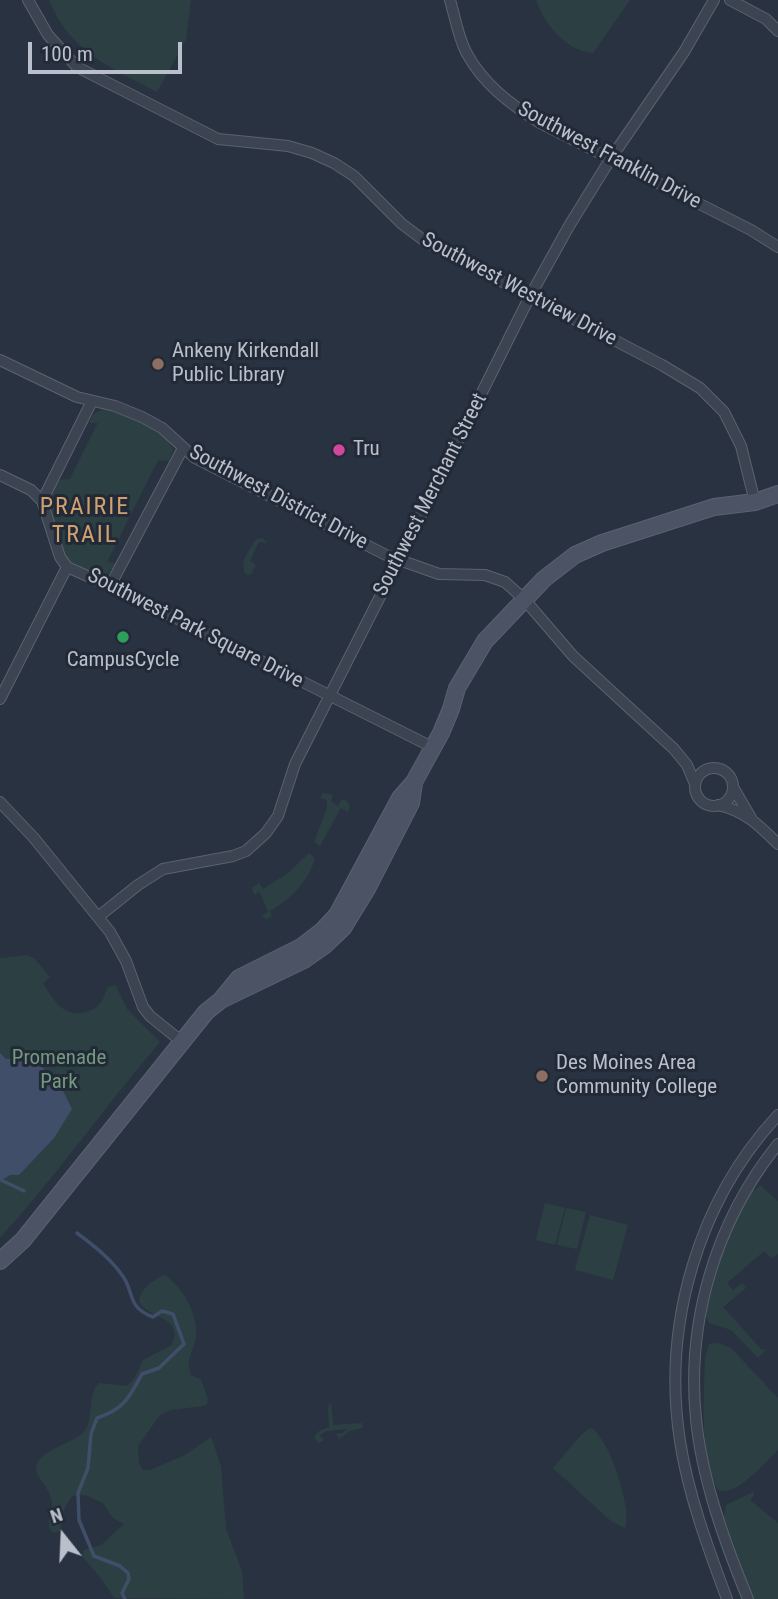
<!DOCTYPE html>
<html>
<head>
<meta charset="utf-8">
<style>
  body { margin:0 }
  #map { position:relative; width:778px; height:1599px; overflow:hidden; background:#293241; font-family:"Roboto Condensed",sans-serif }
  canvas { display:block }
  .north { position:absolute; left:28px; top:1501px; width:70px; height:70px; -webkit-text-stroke:5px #222937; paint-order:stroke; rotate:342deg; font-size:19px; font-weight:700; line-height:28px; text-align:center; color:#bac0cb }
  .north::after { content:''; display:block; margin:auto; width:24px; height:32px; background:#bac0cb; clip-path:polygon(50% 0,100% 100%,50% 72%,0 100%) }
  .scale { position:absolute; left:28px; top:42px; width:154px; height:32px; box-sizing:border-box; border:4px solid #bac0cb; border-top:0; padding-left:9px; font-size:21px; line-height:24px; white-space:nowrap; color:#bac0cb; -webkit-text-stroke:5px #222937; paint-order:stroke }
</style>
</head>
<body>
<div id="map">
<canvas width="778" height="1599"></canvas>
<div class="north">N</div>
<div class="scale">100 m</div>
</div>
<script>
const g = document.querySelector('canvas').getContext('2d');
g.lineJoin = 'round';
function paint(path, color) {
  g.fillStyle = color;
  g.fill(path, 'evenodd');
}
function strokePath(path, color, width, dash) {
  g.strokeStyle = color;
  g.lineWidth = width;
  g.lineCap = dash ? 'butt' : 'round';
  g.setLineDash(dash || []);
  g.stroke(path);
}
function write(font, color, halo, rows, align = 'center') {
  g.font = font + ' "Roboto Condensed",sans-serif';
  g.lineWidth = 6;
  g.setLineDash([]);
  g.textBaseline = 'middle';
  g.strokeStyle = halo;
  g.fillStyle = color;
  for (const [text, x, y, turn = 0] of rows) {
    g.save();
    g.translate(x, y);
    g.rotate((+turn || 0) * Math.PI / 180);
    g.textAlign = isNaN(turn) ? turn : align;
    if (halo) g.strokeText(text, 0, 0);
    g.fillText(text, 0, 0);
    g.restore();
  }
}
paint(new Path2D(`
  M49 0H191L186 40 157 92C110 67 70 52 49 0Z
  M536 0H630L593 53C566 51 544 24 536 0Z
  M104 409C123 414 166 430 173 450L169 461 159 460 155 466 107 562 116 563 105 578H100L65 559 47 503 58 480 70 479 98 423H89L93 414Z
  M263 538 267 543 259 542 250 561 256 565 251 574 246 575C239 562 249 551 256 539Z
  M323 793 333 795 331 801 338 806 342 799 347 801 350 806 348 812 341 808 320 846 314 842 327 808V800L320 798Z
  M309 853 315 858C309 881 291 899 270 911L272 917 266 919 262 915 268 912 260 892 254 895 252 888 259 883 263 889 288 873Z
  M27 955 35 959 50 977 43 983C52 998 64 1019 86 1012 100 1008 103 1001 107 988L115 985 127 1009 160 1042C105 1106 57 1175 0 1238V958Z
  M760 1185 778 1201V1254L771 1258 764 1251 727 1283 733 1290 742 1283 746 1288 723 1307 762 1350 767 1349 758 1358 731 1330 709 1323 705 1315 724 1244 752 1189 755 1190Z
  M545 1203 565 1208 555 1245 536 1240Z
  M566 1208 586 1212 577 1249 557 1245Z
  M590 1215 628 1225 613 1280 575 1270Z
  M165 1275C183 1287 199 1316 196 1338 193 1354 185 1358 191 1375L201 1380 208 1399 207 1404 203 1406 171 1410 160 1415 138 1446 139 1463 143 1470H150L185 1455 211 1437 221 1466 226 1529 242 1571 244 1599 114 1598 103 1581 82 1556 84 1550 101 1545 124 1524 113 1518 103 1503 85 1495 72 1496 64 1509 60 1531 53 1533C44 1523 53 1514 52 1502 51 1491 35 1474 36 1469 37 1448 79 1443 86 1429 94 1414 87 1396 99 1383L127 1386 134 1379 143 1360 172 1345C185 1314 145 1320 139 1300 142 1287 153 1280 165 1275Z
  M719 1343 731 1348 778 1398V1450C764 1463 737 1497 718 1490 699 1455 704 1397 705 1358L709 1344Z
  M331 1403 333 1425 362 1423 363 1428 349 1431 339 1439 336 1434 343 1433 347 1429 326 1431 319 1436 323 1438V1441L318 1443 314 1437 319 1431 329 1427 328 1406Z
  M590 1428C608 1433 633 1512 625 1528L612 1522 553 1468 581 1435Z
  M753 1492 754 1495 750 1500 778 1523V1599H753L724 1517 726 1505Z`), '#2c4043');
paint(new Path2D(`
  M0 1053 6 1059H35L63 1091 72 1109 54 1138 19 1175H10L0 1181Z`), '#404e69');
strokePath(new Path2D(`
  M1 1180 24 1191
  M77 1233C93 1245 110 1258 122 1275 135 1292 126 1307 153 1317L162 1311 173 1314 184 1344 159 1368 142 1374C129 1398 124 1409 97 1418L91 1434 88 1468 78 1493 79 1520 94 1556 120 1566 128 1573 129 1579 122 1593 125 1599`), '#404e69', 3.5);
const street = new Path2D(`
  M28 0 48 35 77 67 218 139 288 146 312 153 334 163 354 176 402 224 426 242 662 365 700 388 724 412 741 446 755 502
  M450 0C455 17 458 36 466 52 483 84 510 104 540 123L751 230 778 247
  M730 0 766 19 778 31
  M0 360 77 397 115 406 142 417 162 428 195 458 388 556 439 574 485 575 505 582 524 599 573 656 674 749 687 765 695 784
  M0 475 31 490 42 501 60 557 67 567 128 594 432 747
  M42 501 92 401
  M110 586 183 448
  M0 699 67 567
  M695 787a19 19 0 1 1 38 0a19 19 0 1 1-38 0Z
  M733 787 751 818
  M0 802 34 838 110 932 126 961 143 1007 150 1016 181 1041
  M718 805C744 810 760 826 778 844
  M98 917 138 885 163 869 233 856 246 851 266 833 278 816 295 764 391 575 529 298 569 226 611 158 684 52 714 0
  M727 1599C708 1548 688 1494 680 1441 662 1325 698 1201 778 1115
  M748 1599C725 1543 702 1480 696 1419 686 1321 716 1221 778 1144`);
const secondary = new Path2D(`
  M221 1000 239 978 301 947 323 930 337 915 400 798 414 782 441 733 451 709 457 688 485 641 544 579 575 555 602 543 714 507 755 502 778 494
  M0 1261 23 1240 206 1012 221 1000 304 960 324 946 343 928 368 887 411 803 414 783`);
strokePath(street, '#5b626f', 12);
strokePath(secondary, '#5b626f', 18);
strokePath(street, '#3d4451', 10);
strokePath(secondary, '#4b5364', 16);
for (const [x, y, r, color] of [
  [158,364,7,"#8d6e63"],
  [339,450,7,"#d1479c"],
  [123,637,7,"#2e9e5b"],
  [542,1076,7,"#8d6e63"]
]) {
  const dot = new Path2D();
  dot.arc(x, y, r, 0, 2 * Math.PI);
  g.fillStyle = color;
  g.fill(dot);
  strokePath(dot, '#222937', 2.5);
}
write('21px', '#bac0cb', '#222937', [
  ["Southwest Franklin Drive",609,156,28],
  ["Southwest Westview Drive",519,290,28],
  ["Southwest Merchant Street",431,495,-63],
  ["Southwest District Drive",278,498,28],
  ["Southwest Park Square Drive",195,629,27]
]);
write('21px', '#bac0cb', '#222937', [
  ["Ankeny Kirkendall",172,352],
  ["Public Library",172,376],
  ["Tru",353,450],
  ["CampusCycle",123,661,"center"],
  ["Des Moines Area",556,1064],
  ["Community College",556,1088]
], 'left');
write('21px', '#739a7e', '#222937', [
  ["Promenade",59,1059],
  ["Park",59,1083]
]);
g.letterSpacing = '2px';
write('24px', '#d0a071', '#222937', [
  ["PRAIRIE",85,508],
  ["TRAIL",85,536]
]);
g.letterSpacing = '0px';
</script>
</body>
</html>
